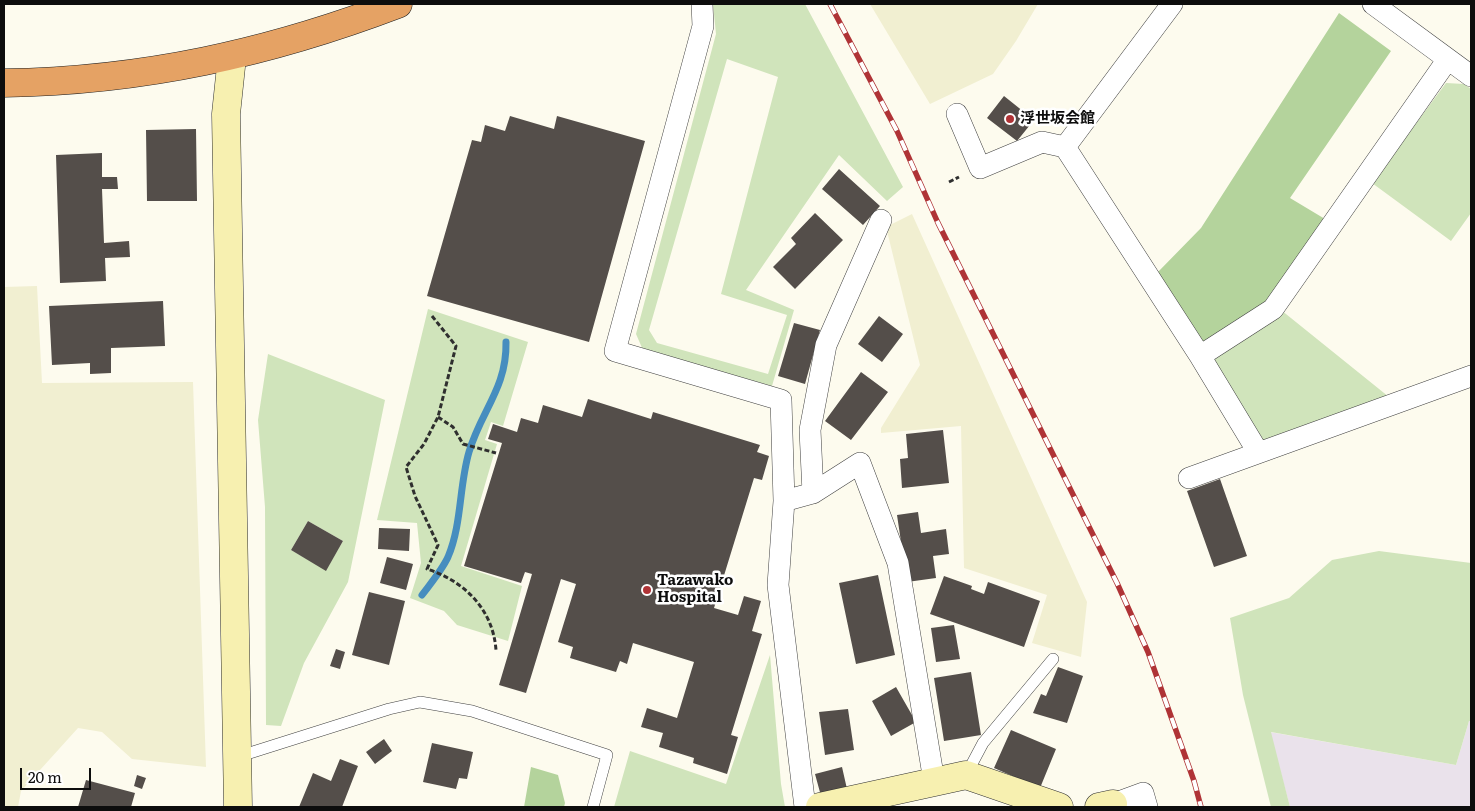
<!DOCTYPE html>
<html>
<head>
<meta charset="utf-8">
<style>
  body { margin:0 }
  #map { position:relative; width:1475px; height:811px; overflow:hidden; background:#fdfbee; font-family:Literata,serif }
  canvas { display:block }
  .frame { position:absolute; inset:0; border:5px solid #0d0d0d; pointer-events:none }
  .scale { position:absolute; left:20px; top:768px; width:71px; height:22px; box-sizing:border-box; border:2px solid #0d0d0d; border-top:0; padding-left:6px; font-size:15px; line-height:18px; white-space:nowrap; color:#0d0d0d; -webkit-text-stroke:4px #fff; paint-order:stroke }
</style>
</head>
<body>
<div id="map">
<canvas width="1475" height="811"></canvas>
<div class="frame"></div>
<div class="scale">20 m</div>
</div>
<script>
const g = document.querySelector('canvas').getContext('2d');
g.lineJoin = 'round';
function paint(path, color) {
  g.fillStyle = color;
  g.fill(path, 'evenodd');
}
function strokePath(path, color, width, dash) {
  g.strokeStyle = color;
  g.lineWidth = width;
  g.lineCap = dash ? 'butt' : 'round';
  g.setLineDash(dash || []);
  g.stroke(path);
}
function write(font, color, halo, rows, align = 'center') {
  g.font = font + ' Literata,"Noto Sans JP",serif';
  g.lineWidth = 5;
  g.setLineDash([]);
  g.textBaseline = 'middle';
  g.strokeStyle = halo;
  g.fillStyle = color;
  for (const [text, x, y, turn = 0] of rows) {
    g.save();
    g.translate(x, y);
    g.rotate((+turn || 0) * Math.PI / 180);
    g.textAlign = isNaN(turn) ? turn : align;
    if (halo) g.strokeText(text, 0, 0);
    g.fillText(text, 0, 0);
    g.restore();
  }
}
paint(new Path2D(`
  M1469 721H1471V807H1290L1270 732 1456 765Z`), '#eae2eb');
paint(new Path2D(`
  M870 4H1038L1016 41 993 74 930 104Z
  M912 214 1087 602 1081 657 1032 643 1047 595 964 568 961 426 881 433V428L920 365 886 227Z
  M37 286 42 383 193 382 206 767 132 759 102 732 78 728 21 791 18 807H4V287Z`), '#f1efd1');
paint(new Path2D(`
  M713 4H805L903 187 887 201 839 155 746 290 794 310 772 386 643 350 636 334 716 34ZM727 59 778 77 721 294 787 315 768 374 657 343 649 330Z
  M1446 83 1464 84 1471 89V213L1451 241 1372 183Z
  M428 309 528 342 503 426 491 422 485 440 497 444 461 566 522 586 508 641 457 625 444 611 410 598 421 563 417 523 377 520Z
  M1281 310 1389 397 1261 445 1210 357Z
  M268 354 385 400 348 582 304 663 281 726 266 725 265 507 258 420ZM308 521 343 541 326 570 291 550Z
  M1379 551 1471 563V721H1469L1456 765 1271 732 1290 807H1271L1243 695 1230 618 1289 598 1332 560Z
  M770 655 781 784 785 807H614L630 751 726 784Z`), '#d0e4bb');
paint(new Path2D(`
  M1339 13 1391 51 1290 198 1325 219 1268 305 1202 345 1157 273 1201 228Z
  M531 767 558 775 565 803 564 807H524Z`), '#b4d39c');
strokePath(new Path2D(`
  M422 595C431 583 442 570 448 557 462 524 459 486 469 452 481 411 507 388 506 342`), '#468dbf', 7);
paint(new Path2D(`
  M1004 96 1034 120 1017 141 987 118Z
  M510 116 554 129 557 116 645 141 589 342 427 296 472 140 481 142 485 125 505 131Z
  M196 129 197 201H147L146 130Z
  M102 153V177H117L118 189H102L104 243 129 241 130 257 105 258 106 281 60 283 56 155Z
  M839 169 880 206 863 225 822 189Z
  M815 213 843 240 795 289 773 267 796 244 791 238Z
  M163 301 165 346 111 348V373L90 374V363L52 365 49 306Z
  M879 316 903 334 882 362 858 344Z
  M794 323 820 330 805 384 778 376Z
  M861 372 888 392 851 440 825 421Z
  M588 399 651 419 653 412 760 445 757 452 769 456 762 480 754 478 714 608 738 615 744 596 761 601 752 631 762 634 731 735 738 737 727 774 693 763 694 758 659 747 663 733 641 727 647 708 677 718 694 662 633 643 627 664 620 661 616 672 570 658 573 647 558 642 576 584 561 579 526 693 499 685 532 574 525 572 521 583 464 566 502 443 488 439 493 424 517 432 521 418 538 423 543 405 582 417Z
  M943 430 949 483 902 488 900 459 908 458 906 434Z
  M1220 479 1247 556 1214 567 1187 491Z
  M918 512 921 533 946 529 949 554 933 556 936 578 907 582 897 515Z
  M308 521 343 541 326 571 291 550Z
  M379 528 410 529 409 551 378 549Z
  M387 557 413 564 406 590 380 583Z
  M878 575 895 655 856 664 839 583Z
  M944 576 972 586 971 589 984 594 988 582 1040 601 1024 647 930 614Z
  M369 592 405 601 389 665 352 655Z
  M954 625 960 659 936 662 931 628Z
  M336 649 345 652 340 669 330 666Z
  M1058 667 1083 676 1067 723 1033 713 1041 694 1046 696Z
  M971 672 981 735 944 741 934 678Z
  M896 687 916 722 891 736 872 701Z
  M848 709 854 750 825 755 819 712Z
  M1011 730 1056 749 1040 788 994 768Z
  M384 739 392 751 375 764 366 752Z
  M432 743 473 752 467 779 459 778 456 789 423 782Z
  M340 759 358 766 342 807H299L313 773 331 781Z
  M842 767 847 789 821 796 815 774Z
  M137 775 146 778 142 789 134 786Z
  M86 780 135 793 131 807H78Z`), '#544e4a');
const lane = new Path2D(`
  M237 757 389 709 420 702 472 711 607 755 593 807
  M966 775 983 743 1053 659`);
const street = new Path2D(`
  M702 4 703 26 615 351 781 400 784 501 778 585 805 807
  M1373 4 1471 76
  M957 114 980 168 1042 142 1065 147 1200 356 1258 452
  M1065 147 1172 4
  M1200 356 1273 309 1448 59
  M1189 478 1471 376
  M813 493 810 430 826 345 881 220
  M784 501 813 493 860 463 898 563 934 781
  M1113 804 1143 793 1147 807`);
const secondary = new Path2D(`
  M232 57 226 114 238 807
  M820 807 966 775 1059 807
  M1099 807 1113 804`);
const highway = new Path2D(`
  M4 83C143 81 269 53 398 4`);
strokePath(lane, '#404040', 12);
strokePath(street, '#404040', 22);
strokePath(secondary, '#2f2f2f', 29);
strokePath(highway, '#1e1e1e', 29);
strokePath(new Path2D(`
  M949 182 959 177
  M432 316 456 346 438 417 424 444 406 467 415 496 438 545 427 569C464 581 493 609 496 650
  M438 417 453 427 463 444 496 453`), '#2f2f2f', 3, [5, 2.5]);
strokePath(lane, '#fff', 11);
strokePath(street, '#fff', 21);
strokePath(secondary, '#f7f0b0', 28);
strokePath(highway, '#e5a264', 28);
const rail = new Path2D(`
  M830 4 897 131 938 223 1117 583 1148 652 1194 781 1201 807`);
strokePath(rail, '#af3336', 5.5);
strokePath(rail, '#fff', 4, [11]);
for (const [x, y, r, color] of [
  [1010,119,5,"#af3336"],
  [647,590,5,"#af3336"]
]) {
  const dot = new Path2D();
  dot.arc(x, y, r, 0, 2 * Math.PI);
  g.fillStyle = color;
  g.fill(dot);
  strokePath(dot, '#fff', 2);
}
write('bold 15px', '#0d0d0d', '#fff', [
  ["浮世坂会館",1020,119],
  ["Tazawako",657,581],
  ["Hospital",657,598]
], 'left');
</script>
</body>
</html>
